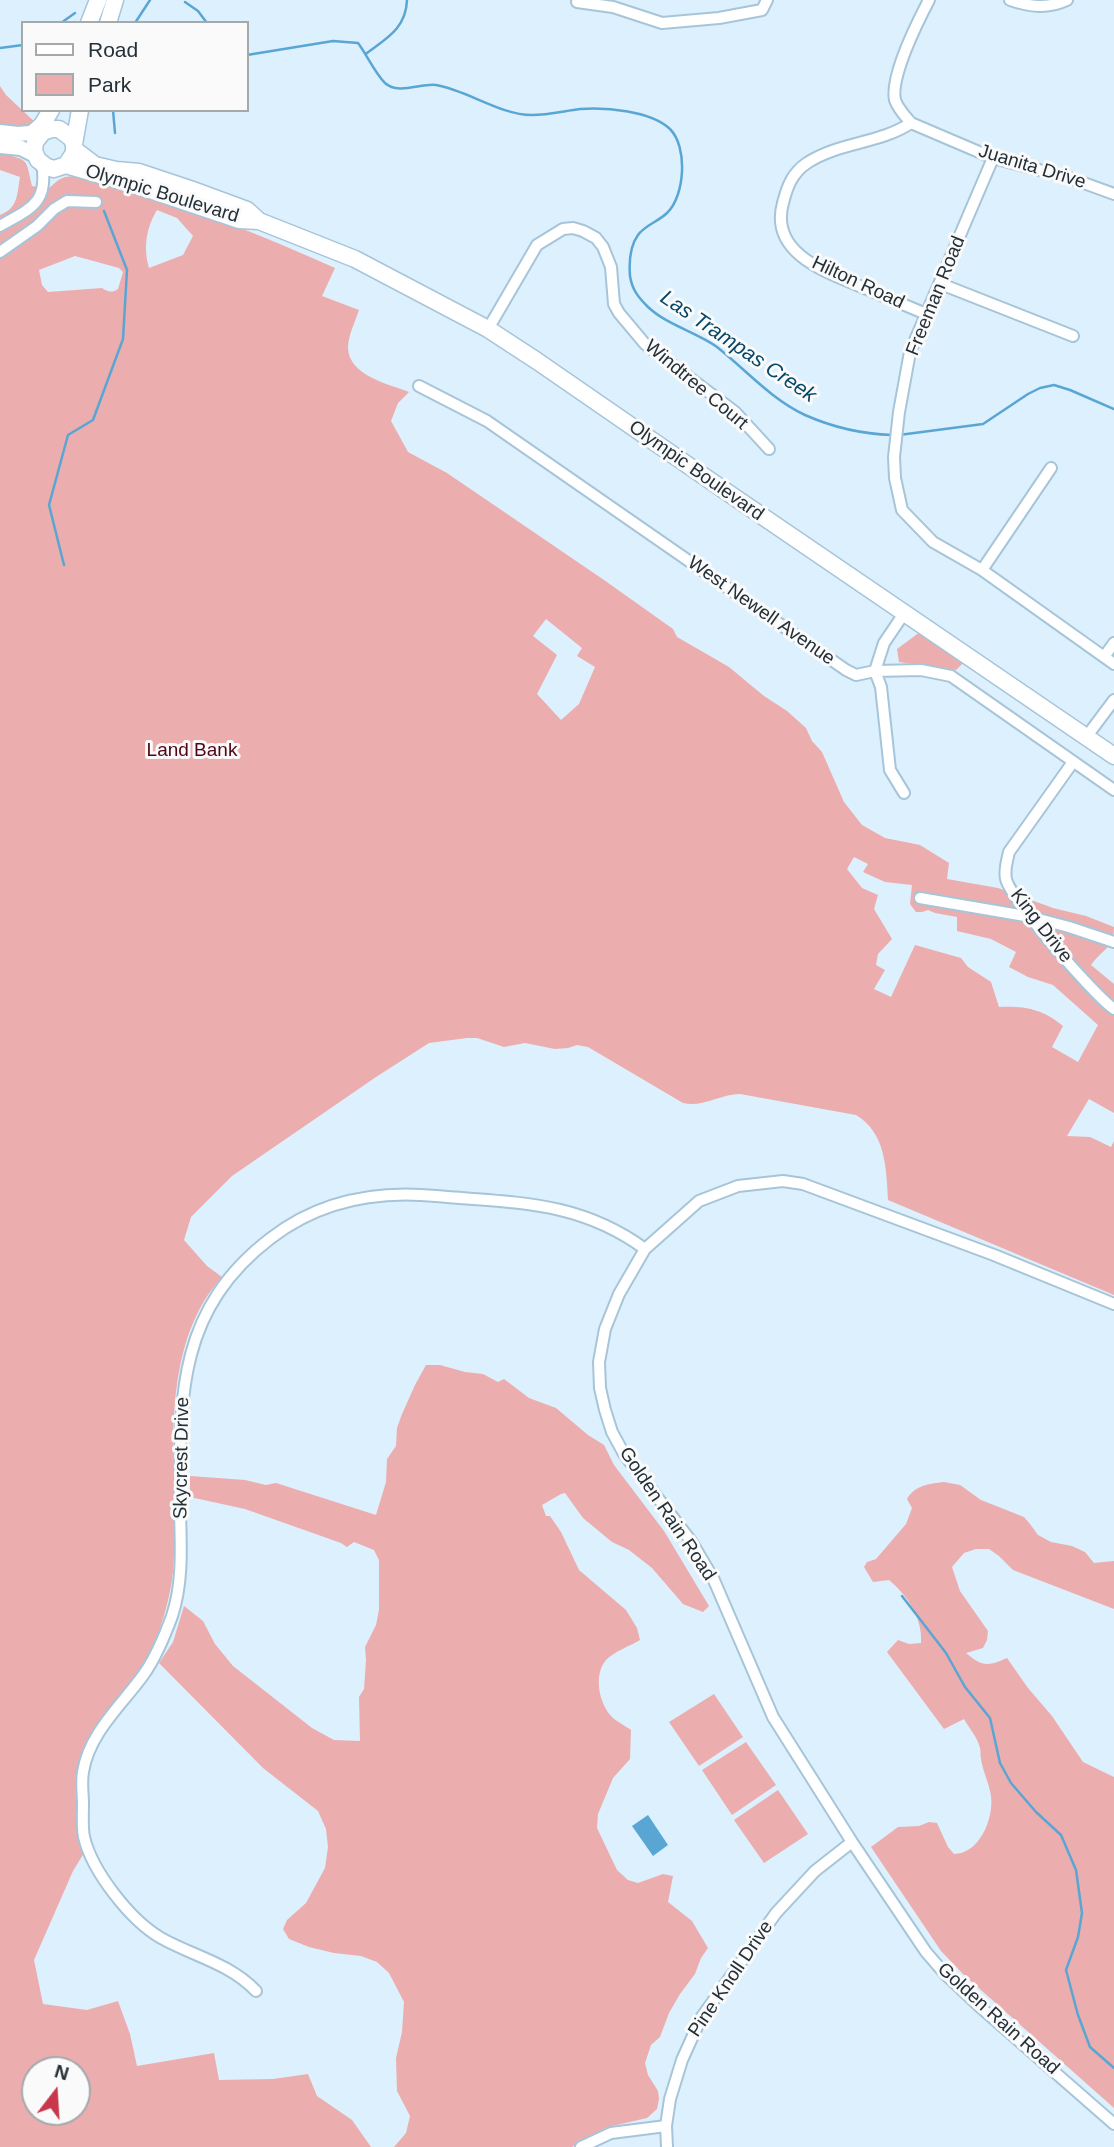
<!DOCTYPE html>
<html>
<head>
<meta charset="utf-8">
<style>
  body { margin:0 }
  #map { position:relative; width:1114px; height:2147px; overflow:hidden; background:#ddf0fd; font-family:Arial,sans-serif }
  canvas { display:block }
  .legend { position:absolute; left:21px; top:21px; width:228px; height:91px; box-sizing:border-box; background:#fafafa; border:2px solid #a4a9ac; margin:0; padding:9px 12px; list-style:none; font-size:21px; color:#243038 }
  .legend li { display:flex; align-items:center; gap:14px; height:35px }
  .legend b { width:35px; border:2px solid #a4a9ac }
  .north { position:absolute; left:21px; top:2056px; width:70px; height:70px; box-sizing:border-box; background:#fafafa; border:2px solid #a4a9ac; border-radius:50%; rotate:17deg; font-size:19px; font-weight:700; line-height:28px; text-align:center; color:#243038 }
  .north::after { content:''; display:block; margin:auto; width:24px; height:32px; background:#c8374b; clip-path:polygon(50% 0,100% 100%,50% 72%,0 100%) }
</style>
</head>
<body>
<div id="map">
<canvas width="1114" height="2147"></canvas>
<ul class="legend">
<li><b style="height:9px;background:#fff"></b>Road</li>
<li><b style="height:19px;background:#ecadae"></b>Park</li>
</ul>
<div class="north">N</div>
</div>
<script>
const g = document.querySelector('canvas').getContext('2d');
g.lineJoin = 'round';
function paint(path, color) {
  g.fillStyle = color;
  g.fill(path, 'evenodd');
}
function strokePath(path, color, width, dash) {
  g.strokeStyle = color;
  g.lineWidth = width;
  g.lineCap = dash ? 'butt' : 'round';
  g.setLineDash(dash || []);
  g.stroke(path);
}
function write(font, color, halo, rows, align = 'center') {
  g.font = font + ' Arial,sans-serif';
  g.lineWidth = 6;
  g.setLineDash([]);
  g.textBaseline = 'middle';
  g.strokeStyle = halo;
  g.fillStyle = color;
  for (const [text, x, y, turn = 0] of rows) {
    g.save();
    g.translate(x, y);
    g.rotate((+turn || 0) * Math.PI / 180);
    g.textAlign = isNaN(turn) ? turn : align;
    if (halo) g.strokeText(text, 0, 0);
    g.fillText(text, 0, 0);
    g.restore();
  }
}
paint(new Path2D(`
  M0 86 6 95 37 124 32 128 0 127Z
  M0 153C30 161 25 157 32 186L48 189C53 185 58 179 65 177 78 174 95 181 108 184 186 204 261 235 335 268L322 296 359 310C355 322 348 336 348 348 349 376 389 384 409 392L398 403 391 421 408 452 447 473 604 580 673 629 677 637 729 667 764 696 787 711 806 728 812 741 822 752 844 802 862 825 885 838 920 845 949 863 947 879 998 888 1053 908 1086 916 1114 927C1114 949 1102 949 1091 965L1114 984V1113L1089 1099 1067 1136 1090 1137 1111 1147 1114 1141V1295L888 1200C886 1168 886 1133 856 1115L740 1094C721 1094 701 1108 683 1103L588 1047 577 1045 568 1048 555 1049 525 1043 504 1047 477 1038H467L429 1043 376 1077 232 1176 191 1217 184 1240 207 1266 222 1277C165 1340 173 1437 174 1517 174 1538 175 1559 172 1580 167 1611 157 1644 139 1670 117 1701 89 1725 80 1763 72 1794 77 1823 84 1853L73 1871 34 1960 43 2004 87 2010 118 2001 130 2034 137 2066 214 2053 219 2080 273 2079 308 2074 317 2096 352 2120 371 2147H0V215C18 208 17 195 20 177L0 170ZM157 210 177 218 193 236 183 255 149 268C143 248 146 228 157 210ZM75 256 119 268 123 272 118 289C112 293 108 292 102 288L48 292 42 285 39 270ZM546 619 582 648 577 656 595 667 579 704 561 720 537 694 557 655 533 636ZM854 857 868 864 863 872 885 882 912 885 910 904 916 912H922L928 910 935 913 957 917V931L991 939 1016 952 1009 967 1028 977 1053 985 1098 1025 1078 1062 1052 1047 1063 1026C1042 1009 1026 1006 999 1007L991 982 968 967 961 958 915 945 891 997 874 989 885 970 876 965 878 954 892 939 874 909 878 895 862 888 847 869ZM35 2070H77V2112H35Z
  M920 632 963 663 956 670 899 662 897 649Z
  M426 1365H440L465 1372 483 1374 498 1382 504 1379 529 1398 556 1408 588 1435 604 1445 614 1465 664 1531 709 1606 703 1612 683 1604 652 1568 629 1550 612 1542 583 1518 565 1493 561 1494 542 1505 546 1516H550L561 1532 579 1570 626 1610 637 1628 640 1640C630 1646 615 1651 606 1660 593 1675 599 1705 613 1718 618 1722 625 1726 631 1730L630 1759 613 1778 598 1814 597 1828 617 1870 628 1880 638 1883 663 1874 673 1876 668 1902 692 1921 708 1948 701 1958 695 1974 680 1994 669 2013 660 2037 651 2045 645 2063 648 2075 658 2091 659 2099 657 2109 647 2118 608 2127 572 2147H394L406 2133 410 2116 397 2091 396 2058 402 2032 404 2002 389 1973 377 1962 361 1956 334 1953 309 1947 289 1939 283 1929 287 1920 306 1903 325 1868 328 1847 326 1829 318 1811 263 1768 159 1663 173 1642 184 1606 203 1621 215 1644 233 1666 312 1728 334 1740 360 1741 359 1697 364 1689 366 1660 365 1647 376 1625 379 1610V1560L374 1550 354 1542 347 1547 341 1543 245 1509 190 1497V1476L245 1480 266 1485 276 1483 376 1515 386 1482 387 1459 396 1446 397 1428 402 1414 415 1385Z
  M944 1482 960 1485 981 1500 1024 1517 1030 1524 1038 1535 1051 1542 1072 1546 1085 1552 1094 1563 1114 1561V1609L1013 1570 999 1556 989 1549H976L964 1553 952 1567 960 1591 988 1631 987 1640 983 1648 966 1653C981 1666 988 1667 1007 1658L1028 1688 1052 1716 1083 1762 1114 1777V2108L964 1975 941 1951 871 1847 898 1827 919 1826 929 1822 937 1823 948 1847 954 1854C979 1854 994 1819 991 1796 989 1783 983 1772 981 1759 980 1755 981 1751 980 1748 978 1738 969 1728 964 1719L944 1729 887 1652 898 1640 909 1644 921 1643C923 1618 907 1595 889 1580L873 1582 864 1567 867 1562 876 1559 906 1524 912 1508 907 1499C915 1485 929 1484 944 1482Z
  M714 1694 743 1737 699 1766 669 1722Z
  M746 1742 776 1785 732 1815 702 1770Z
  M778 1790 808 1834 764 1863 734 1820Z`), '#ecadae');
paint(new Path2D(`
  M648 1815 668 1845 653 1856 632 1826Z`), '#59a6d4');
strokePath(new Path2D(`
  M185 2 198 11 207 23
  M61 23 75 13
  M135 23 150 0
  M0 48 23 45
  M367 53C387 38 406 28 407 0
  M247 55 333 41 358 43C367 55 375 73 385 83 398 95 421 83 436 85 467 90 500 115 532 115 548 115 564 111 580 109 606 107 651 111 670 129 688 147 685 196 667 213 659 221 644 226 638 235 630 246 629 263 630 276 632 290 639 298 648 307 667 325 696 332 717 347 746 370 771 399 805 415 832 427 863 434 892 435
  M113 110 115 133
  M899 435 983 424 1028 394 1040 388 1054 385 1070 390 1114 409
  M64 565 49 505 68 435 93 420 123 339 127 270 104 211
  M902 1596 946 1653 965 1687 990 1718 1000 1763 1011 1783 1036 1812 1061 1835 1076 1870 1082 1913 1078 1937 1066 1970 1078 2015 1090 2047 1114 2068`), '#59a6d4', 2.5);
const minor = new Path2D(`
  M929 0C918 21 890 77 895 100 898 109 905 116 911 123L993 158 1070 178 1114 194
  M1010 0C1030 7 1048 9 1067 0
  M577 2 613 7 662 23 719 18 762 10 767 0
  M911 123C879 144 839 142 807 163 792 173 787 187 783 203 769 253 826 272 862 287 883 296 905 305 926 314
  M993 158 910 352 899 412 894 457 895 478 902 510 933 542 982 570 1114 664
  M0 226C29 209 49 204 42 164
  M0 252 37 226 54 209 67 201 96 202
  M941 284 1073 336
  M488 329 537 245 563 229 573 228 583 231 596 238 603 247 611 267 614 304 619 313 645 344 735 412 769 449
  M419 386 487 421 846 670 856 675 875 671 921 670 951 676 1114 790
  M982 570 1051 468
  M1104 657 1114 643
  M1087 736 1114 700
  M1073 762 1009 852C1007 861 1004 870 1006 879 1011 900 1094 995 1114 1009
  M904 793 890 770 881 687 875 671 884 643 905 612
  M920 898 1031 917 1069 927 1114 942
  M1114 1304 994 1255 803 1184 783 1181 738 1186 699 1201 645 1249 619 1294 605 1329 599 1362 600 1388 605 1410 612 1432 624 1454 691 1541 713 1578 773 1717 852 1842 926 1952 945 1974 979 2006 1114 2124
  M256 1991C229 1963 193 1956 161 1938 130 1920 92 1871 84 1837 82 1827 83 1814 83 1804 83 1794 81 1782 83 1772 89 1733 122 1705 144 1674 156 1657 165 1635 172 1616 183 1583 181 1547 180 1513 180 1403 174 1312 271 1238 319 1201 376 1190 436 1196 514 1203 578 1200 645 1249
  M581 2147 611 2133 666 2126
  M667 2147 666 2126 670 2099 682 2060 701 2018 776 1913 815 1871 852 1842`);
const tertiary = new Path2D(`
  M0 132 18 134 42 132
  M0 146 21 148 35 155`);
const secondary = new Path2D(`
  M89 23 98 0
  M108 23 115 0
  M33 133 42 125 51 110
  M74 144 80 110
  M74 149 95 165 116 170 139 172 190 189 247 210 259 221
  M66 165 74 153V144L71 138 59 129H52L43 132 35 142 34 151 38 160 47 167 54 169 66 165 132 184 239 220 259 221 355 259 488 329 537 361 721 488 1114 756`);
strokePath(minor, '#a7c5d9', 14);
strokePath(tertiary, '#a7c5d9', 18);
strokePath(secondary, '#a7c5d9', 19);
strokePath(minor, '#fff', 10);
strokePath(tertiary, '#fff', 14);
strokePath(secondary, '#fff', 16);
write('19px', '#243038', '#fafafa', [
  ["Juanita Drive",1032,167,17],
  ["Olympic Boulevard",162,194,17],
  ["Hilton Road",858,283,25],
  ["Freeman Road",936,296,-68],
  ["Windtree Court",696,385,40],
  ["Olympic Boulevard",696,471,35],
  ["West Newell Avenue",761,611,35],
  ["King Drive",1041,926,52],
  ["Skycrest Drive",182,1458,-89],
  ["Golden Rain Road",667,1514,56],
  ["Pine Knoll Drive",731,1979,-56],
  ["Golden Rain Road",998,2019,42]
]);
write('19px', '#510514', '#fafafa', [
  ["Land Bank",192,751]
]);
write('italic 21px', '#054766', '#fafafa', [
  ["Las Trampas Creek",738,347,34]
]);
</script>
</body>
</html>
